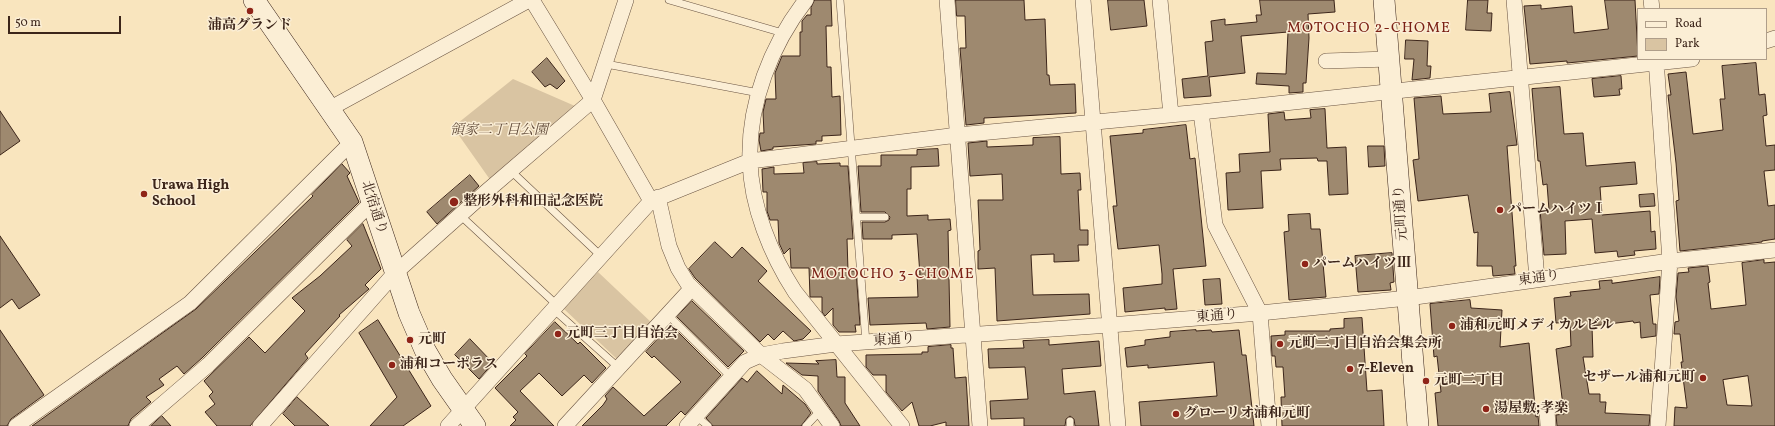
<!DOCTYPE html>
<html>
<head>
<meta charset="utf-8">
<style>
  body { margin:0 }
  #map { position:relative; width:1775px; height:426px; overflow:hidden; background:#f9e5be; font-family:Vollkorn,serif }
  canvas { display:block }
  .legend { position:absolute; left:1637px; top:8px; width:130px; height:52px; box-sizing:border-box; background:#fbeed5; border:1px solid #af9e8a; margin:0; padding:5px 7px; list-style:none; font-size:12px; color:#3c251a }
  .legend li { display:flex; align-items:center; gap:8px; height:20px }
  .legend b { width:20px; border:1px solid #af9e8a }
  .scale { position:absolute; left:8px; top:16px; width:113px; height:18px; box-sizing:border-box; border:2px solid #3c251a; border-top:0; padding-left:5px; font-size:12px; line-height:14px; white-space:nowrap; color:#3c251a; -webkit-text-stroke:3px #fbeed5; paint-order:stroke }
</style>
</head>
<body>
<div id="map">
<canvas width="1775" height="426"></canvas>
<ul class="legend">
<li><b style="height:5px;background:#fbeed5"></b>Road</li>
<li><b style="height:11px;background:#d9c4a2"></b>Park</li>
</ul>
<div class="scale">50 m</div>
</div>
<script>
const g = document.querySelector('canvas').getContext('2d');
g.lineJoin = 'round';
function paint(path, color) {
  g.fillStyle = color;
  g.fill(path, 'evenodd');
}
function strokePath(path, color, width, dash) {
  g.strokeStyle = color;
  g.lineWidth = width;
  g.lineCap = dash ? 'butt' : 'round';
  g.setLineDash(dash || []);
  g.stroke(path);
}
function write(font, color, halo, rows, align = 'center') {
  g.font = font + ' Vollkorn,"Noto Serif JP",serif';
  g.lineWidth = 3;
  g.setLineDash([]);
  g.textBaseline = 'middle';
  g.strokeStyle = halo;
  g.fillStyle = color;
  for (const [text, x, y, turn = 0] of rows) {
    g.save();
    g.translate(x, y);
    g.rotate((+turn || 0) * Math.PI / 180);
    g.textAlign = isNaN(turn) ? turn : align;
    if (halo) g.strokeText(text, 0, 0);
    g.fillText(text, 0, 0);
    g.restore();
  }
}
paint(new Path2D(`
  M513 79 575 106 491 181 453 127Z
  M598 272 653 324 619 361 564 309Z`), '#d9c4a2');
const building = new Path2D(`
  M815 0H831L832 26H826L827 67H831L832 97 840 96 841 135 822 136V141H816V144L773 147V149L761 151 759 140 760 133H764L763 112 766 99H776L775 73 782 56H800V32H802V21L807 15H811V8Z
  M956 0H1024L1025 20 1045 19 1047 75H1049L1050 85 1075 84 1076 113 984 118V123L966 125 960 48H966L965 16H957Z
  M1108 0H1144L1147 26 1111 30Z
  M1260 0H1334L1335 12 1308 14 1309 38 1306 83H1303V92L1289 93V86L1256 84 1257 73 1286 74 1288 32 1241 36 1245 73 1209 77 1211 96 1184 98 1182 79 1208 76 1205 42 1213 41 1211 21 1225 19V25L1257 22 1256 15H1261Z
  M1468 0H1488L1487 13H1492L1491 31 1466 30Z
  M1605 0H1635L1638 56 1567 63V61L1530 64 1524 6 1541 5V9L1572 6 1574 33 1608 29Z
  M1406 40 1428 41 1427 66H1431L1430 78 1412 80 1414 59H1405Z
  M547 58 565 81 557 89 550 84 545 87 532 72Z
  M1756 63 1759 95 1765 94 1767 115 1763 116 1766 146 1775 145V170L1764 171 1768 206 1775 205V239L1762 241V242L1680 251 1676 201 1679 200 1676 163 1668 95H1671L1668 74 1686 72 1693 134 1723 130 1720 99H1725L1722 66Z
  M1621 76 1622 89H1619L1620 95 1594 97 1592 79Z
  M1560 87 1564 134 1583 133 1586 166 1635 162 1637 184 1600 187 1602 215 1650 211 1651 232 1655 231 1656 249 1634 251 1635 255 1618 257 1617 251 1595 253 1592 219 1565 221 1566 254 1544 255 1540 210H1549L1547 184 1543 185 1540 161H1538L1532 89Z
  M1510 92 1517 145 1507 146 1516 266H1514L1515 274 1493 276 1492 266H1477L1478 232 1474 233 1468 195 1418 201 1413 160 1419 159 1414 98 1441 96 1443 114 1491 112 1489 94Z
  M1325 109 1327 148 1346 147 1348 194 1329 195 1327 161H1318L1317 158 1280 159 1281 170 1261 171 1263 208 1228 210 1226 173 1240 172 1239 154 1270 152 1268 114 1284 112 1285 120 1311 118 1310 110Z
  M0 111 20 141 0 155Z
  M1186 125 1190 159 1195 158 1206 266 1173 269 1177 309 1165 310V308L1125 312 1123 288 1162 284V274L1159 245 1118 249 1113 206H1117L1110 136 1143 133V130Z
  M1060 137 1061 174 1080 173 1081 190H1078L1080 230H1088V245H1078L1079 261 1054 262V254L1031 255 1033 295 1089 294 1090 314 997 321 995 268 978 269V251L980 250 978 200H1003L1002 174 970 176 968 143 987 141V147L1033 145V138Z
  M1368 146H1384L1385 166 1369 167Z
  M938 149 939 166 911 167V189H907V216L928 215V220L950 219 951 230 948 231 950 327 927 329 926 323 870 325 868 298 918 297 917 275H920L917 234 892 235V239H863L862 222H885L889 220 890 217 885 212H861L858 166H881V155H917V150Z
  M817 162V164L840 163V166H848L853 239H847L848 271H856L860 325H855L856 332H839L833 325V308L825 316 822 312V297H810L809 268H791L790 248 784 254 779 243 778 220H770L767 211V192H763L762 169 774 167V174L804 173 803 163Z
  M342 164 350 173 347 176 359 202 202 358 184 374 177 366 159 379 164 385 146 397 151 402 131 419 128 426H32L196 309 313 196 312 195Z
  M470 175 479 186 437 224 427 212Z
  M1654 194 1655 206 1640 207 1639 195Z
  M1310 214 1311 229H1320L1326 297 1289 300 1284 232 1289 231 1288 215Z
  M363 224 381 269 365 285 369 289 339 315 340 316 305 354 308 358 250 426H217L205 412 215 404 209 396 213 392 204 381 249 337 265 353 305 311 292 298 320 276 352 246 347 240Z
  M0 236 40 295 19 309 12 299 0 308Z
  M715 242 732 258 742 247 767 271 758 281 811 331 803 339 794 341 783 331 774 340 768 334 760 342 695 278 689 269Z
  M1392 253 1394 282 1390 283 1391 290 1358 292 1355 256Z
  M1764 260V263L1775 262V426H1674L1675 407 1687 408 1681 362H1683L1680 334H1674L1675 322 1679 321 1676 297 1678 273 1689 272 1688 268 1708 266 1710 282 1708 283 1711 309 1746 305 1742 263ZM1748 376 1752 406 1727 405 1723 380Z
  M1660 277 1659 294 1650 295 1653 324H1656V336L1641 338 1640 322 1634 323 1633 321 1592 326 1593 357H1583L1589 394H1600V402H1606L1605 413 1650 415 1649 426H1557L1556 415 1564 414 1556 349 1571 346 1570 322 1556 323 1554 298 1571 296 1570 292 1600 289 1599 281 1612 280V283Z
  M1220 279 1222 304 1205 305 1203 280Z
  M1470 300 1471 308 1502 310 1500 347 1529 343 1536 417 1538 416 1539 426H1438L1435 393 1441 392 1437 356 1434 357 1430 304Z
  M692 301 744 351 728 367 677 317Z
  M1362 318 1367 391 1382 390 1384 426H1282L1281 397H1285L1283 367H1276L1275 356H1272L1271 336 1285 335V331H1330V329L1344 328V319Z
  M378 320 431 406 403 426H370L397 397 359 333Z
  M555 322 578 344 580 342 606 368 592 383 584 375 562 396 539 373 520 391 554 426H510L516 420 513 417 518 412 495 388 527 356 525 354Z
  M671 325 721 375 685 415 681 411 666 426H582L603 405 607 399 605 396 613 387 644 416 681 382 654 356 652 358 646 352Z
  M0 330 44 395 11 419 7 426H0Z
  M1196 330V331L1211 330 1212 332 1239 330 1242 355H1246L1254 426H1141L1139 402 1217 396 1214 362 1148 368V365L1127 367 1125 348 1145 345V340L1170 337V332Z
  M470 339 493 363 479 379 455 355Z
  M1049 340V345L1099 341 1101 366 1062 369 1064 394 1095 391 1099 426H1075L1074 419 1070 416 1066 419 1065 426H1024V418L991 419 990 401 1028 399 1025 367 989 368 988 349 1024 348 1023 341Z
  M951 345V348H953L955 378 966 377 969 426H946V422L930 426H919L912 402 902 411 886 392V375H873L866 367V355L922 354V352H928V347Z
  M836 360 837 377H845V403L860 426H841L839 421 818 391V376L802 375 786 363 819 364 816 361Z
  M757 371 782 394 783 385 805 404 811 413 801 426H713L706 418 742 378 747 382Z
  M297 397 329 426H295L283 414Z
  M162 416 171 426H151Z`);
paint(building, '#9e896f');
strokePath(building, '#3c251a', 1);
const lane = new Path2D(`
  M669 0 783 33
  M840 0 866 343
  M606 64 759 93
  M511 171 601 256
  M461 216 557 305
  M856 217H885
  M553 309 618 367
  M667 314 731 377
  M696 416 708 426
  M1070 421V426
  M806 426 821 410`);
const street = new Path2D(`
  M532 0 593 100 651 201
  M806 0C771 45 748 104 750 161 751 206 771 255 795 292L902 426
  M947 0 980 426
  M1083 0 1118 426
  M1160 0 1171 115
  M1514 0 1537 279
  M1651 0 1652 9
  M1766 41 1775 38
  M1656 59 1670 261 1658 426
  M1326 61 1389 59
  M329 109 529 0
  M1201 112 1215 225 1260 313 1269 426
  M658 197 669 246 678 268 688 284 761 355 805 389 832 426
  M1547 410 1548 426
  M16 426 190 303 352 142
  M137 426 208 365 371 203
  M260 426 394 274 487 191 593 100 626 0
  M448 426 651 201 750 161 958 135 1201 112 1692 59
  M565 426 692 288
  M687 426 745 362 761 355 783 351 836 344 1110 325 1260 313 1408 298 1670 261 1775 250`);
const secondary = new Path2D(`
  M254 0 352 142 409 313 425 350 442 379 475 426
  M1384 0 1418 426`);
strokePath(lane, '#6b5543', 8);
strokePath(street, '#6b5543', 16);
strokePath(secondary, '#3c251a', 22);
strokePath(lane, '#fbeed5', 7);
strokePath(street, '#fbeed5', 15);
strokePath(secondary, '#fbeed5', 21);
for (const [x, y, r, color] of [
  [250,11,4,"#8f2418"],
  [144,194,4,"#8f2418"],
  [454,202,5,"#8f2418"],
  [1500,210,4,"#8f2418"],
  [1305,264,4,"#8f2418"],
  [1452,326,4,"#8f2418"],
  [558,334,4,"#8f2418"],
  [410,340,4,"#8f2418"],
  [1280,344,4,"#8f2418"],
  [392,365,4,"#8f2418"],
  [1350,369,4,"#8f2418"],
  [1703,378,4,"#8f2418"],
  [1426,381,4,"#8f2418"],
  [1486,409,4,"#8f2418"],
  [1176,414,4,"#8f2418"]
]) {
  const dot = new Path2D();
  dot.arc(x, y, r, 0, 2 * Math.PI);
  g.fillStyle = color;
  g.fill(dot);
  strokePath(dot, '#fbeed5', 1.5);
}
write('bold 14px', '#3c251a', '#fbeed5', [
  ["浦高グランド",250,26,"center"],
  ["Urawa High",152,186],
  ["School",152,202],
  ["整形外科和田記念医院",463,202],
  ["パームハイツⅠ",1508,210],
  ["パームハイツⅢ",1313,264],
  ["浦和元町メディカルビル",1460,326],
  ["元町三丁目自治会",566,334],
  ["元町",418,340],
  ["元町二丁目自治会集会所",1288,344],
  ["浦和コーポラス",400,365],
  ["7-Eleven",1358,369],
  ["セザール浦和元町",1695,378,"right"],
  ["元町二丁目",1434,381],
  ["湯屋敷;孝楽",1494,409],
  ["グローリオ浦和元町",1184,414]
], 'left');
write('italic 14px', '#634d3c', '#fbeed5', [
  ["領家二丁目公園",499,131]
]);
write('14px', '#3c251a', '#fbeed5', [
  ["北宿通り",373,208,72],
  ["元町通り",1402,213,-94],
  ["東通り",1539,279,-8],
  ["東通り",1217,317,-5],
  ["東通り",894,341,-4]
]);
g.letterSpacing = '1px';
write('15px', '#7a1f14', '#fbeed5', [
  ["MOTOCHO 2-CHOME",1369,29],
  ["MOTOCHO 3-CHOME",893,275]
]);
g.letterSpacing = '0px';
</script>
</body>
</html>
